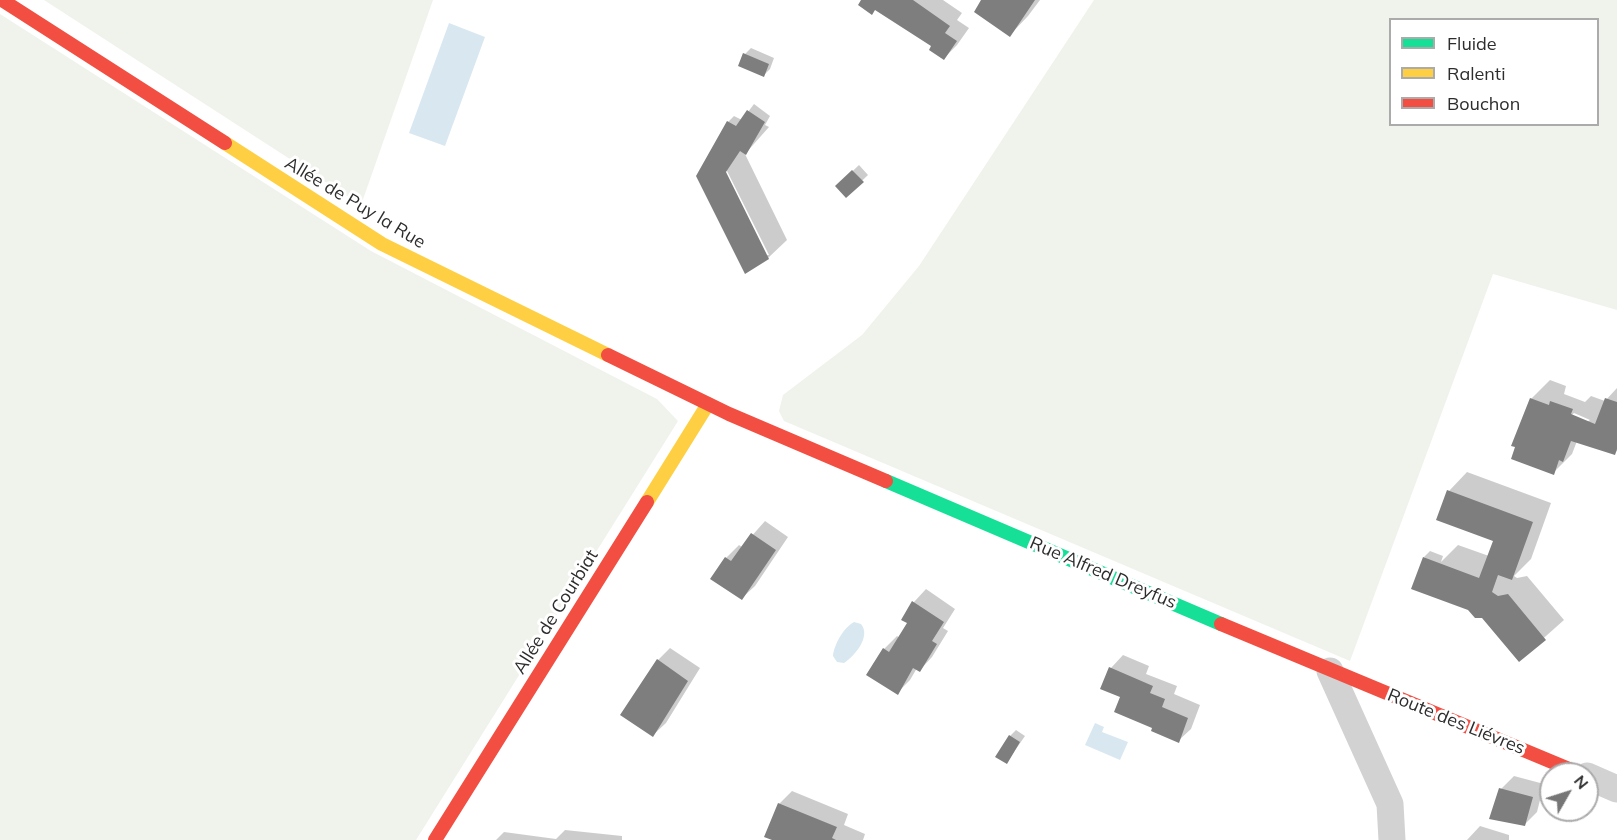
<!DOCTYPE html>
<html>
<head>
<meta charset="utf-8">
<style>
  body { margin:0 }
  #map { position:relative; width:1617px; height:840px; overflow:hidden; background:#fff; font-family:Mulish,sans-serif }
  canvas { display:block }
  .legend { position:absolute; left:1389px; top:18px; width:210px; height:108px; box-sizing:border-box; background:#fff; border:2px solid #ababab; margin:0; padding:8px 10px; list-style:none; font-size:18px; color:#2d2d2d }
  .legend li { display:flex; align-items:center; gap:12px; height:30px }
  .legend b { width:30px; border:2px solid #ababab }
  .north { position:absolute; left:1539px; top:762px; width:60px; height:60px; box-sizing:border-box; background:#fff; border:2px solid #ababab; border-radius:50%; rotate:51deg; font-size:16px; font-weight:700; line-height:24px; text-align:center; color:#2d2d2d }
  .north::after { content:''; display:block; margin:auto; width:21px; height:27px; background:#767676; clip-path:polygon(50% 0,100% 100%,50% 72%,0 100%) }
</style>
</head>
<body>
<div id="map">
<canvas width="1617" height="840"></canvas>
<ul class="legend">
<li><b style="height:8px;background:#16e098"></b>Fluide</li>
<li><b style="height:8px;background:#ffcf43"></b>Ralenti</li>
<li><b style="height:8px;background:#f24e42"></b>Bouchon</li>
</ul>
<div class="north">N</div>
</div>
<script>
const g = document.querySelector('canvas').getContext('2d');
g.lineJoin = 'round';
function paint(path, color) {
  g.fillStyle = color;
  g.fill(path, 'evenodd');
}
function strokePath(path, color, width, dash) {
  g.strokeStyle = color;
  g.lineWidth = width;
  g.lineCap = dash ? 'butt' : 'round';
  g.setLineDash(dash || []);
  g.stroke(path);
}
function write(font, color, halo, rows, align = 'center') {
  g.font = font + ' Mulish,sans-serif';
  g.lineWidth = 6;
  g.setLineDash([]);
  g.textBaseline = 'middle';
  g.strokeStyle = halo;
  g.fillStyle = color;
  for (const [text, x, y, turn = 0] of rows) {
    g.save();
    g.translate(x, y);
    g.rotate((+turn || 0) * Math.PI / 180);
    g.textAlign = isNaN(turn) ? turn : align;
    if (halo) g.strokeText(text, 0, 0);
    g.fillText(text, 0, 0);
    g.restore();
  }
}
paint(new Path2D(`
  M44 0H433L361 205Z
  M1094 0H1617V310L1493 274 1350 661 784 421 779 411 783 395 862 335 919 266ZM1390 20H1598V124H1390Z
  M0 14 371 251 657 399 678 421 416 840H0Z`), '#f0f3ec');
paint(new Path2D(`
  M449 23 485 37 445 146 409 133Z
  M854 622 861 624C871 636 856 655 844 663L837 662 833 656C834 645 843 628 854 622Z
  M1095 723 1104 727 1102 732 1128 742 1120 760 1085 745Z`), '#d9e8f0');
paint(new Path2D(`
  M863 0H943L962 13 957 20 969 28 957 45 944 58 933 46Z
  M983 0H1040L1028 16 1010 35Z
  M751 48 774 58 770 69 764 75 745 54Z
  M754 104 770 116 765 125 769 127 745 154 787 240 768 258 745 272 698 176 728 122 734 116 742 120ZM724 165 769 255H765L721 166Z
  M859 165 868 175 846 196 837 186Z
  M1550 380 1566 386 1564 394 1585 402 1591 396 1605 401 1617 388V451L1614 453 1577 441 1572 454 1553 473 1531 399ZM1574 413 1590 420 1587 422 1572 415Z
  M1467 472 1551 503 1531 559 1514 576 1517 578 1527 576 1564 620 1519 660 1483 616 1424 557 1430 551 1443 556 1441 562 1458 545 1489 556 1495 540 1449 491Z
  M765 521 788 537 755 586 742 598 726 558 739 545 742 547Z
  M926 589 955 609 943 628 948 631 932 657 920 670 917 668 910 680 897 693 868 674 884 649 897 636 900 638 909 623 914 602Z
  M670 648 700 668 666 723 653 735 658 660Z
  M1123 655 1149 666 1146 674 1177 686 1174 694 1200 705 1191 729 1178 741 1154 727 1122 696 1111 668Z
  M1016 730 1025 736 1007 762 1010 736Z
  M1514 776 1544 784 1537 812 1525 824 1501 789Z
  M792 791 848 814 844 825 865 834 863 840H776L779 804Z
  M1480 826 1509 835V840H1467Z
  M565 830 622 836V840H496L504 832 556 839Z`), '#0003');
paint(new Path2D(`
  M861 0H913L950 26 945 33 957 41 944 60 929 50 931 46 875 10 872 15 858 5Z
  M981 0H1035L1010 37 974 12Z
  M743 53 769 64 764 77 738 66Z
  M747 110 765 122 746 155 740 151 726 172 769 259 745 274 696 176 727 121 736 126Z
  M852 170 864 182 846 198 835 186Z
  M1530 398 1549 405 1550 401 1573 409 1571 414 1595 424 1605 398 1617 402V449L1615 455 1571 441 1563 462 1559 460 1554 475 1511 459 1515 447 1511 446Z
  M1447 490 1533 522 1512 580 1498 575 1492 592 1498 596 1508 594 1546 640 1519 662 1482 618H1475L1468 610 1411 589 1423 557 1479 578 1493 541 1436 520Z
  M751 533 776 550 742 600 710 579 725 557 731 561Z
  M912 601 944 622 932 641 937 644 920 672 913 668 898 695 866 675 883 648 889 652 907 623 901 620Z
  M657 659 688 681 653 737 620 715Z
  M1109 667 1153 686 1150 693 1165 699 1162 707 1188 718 1179 743 1151 731 1152 728 1114 712 1120 697 1100 689Z
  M1009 735 1020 742 1007 764 995 757Z
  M1499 788 1533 797 1525 826 1489 819Z
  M778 803 837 827 832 838 836 840H772L764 837Z`), '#7e7e7e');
strokePath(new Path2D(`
  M1330 671 1390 804 1392 840
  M1587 776 1617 789`), '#d2d2d2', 27);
strokePath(new Path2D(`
  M886 481 1221 624`), '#16e098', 14);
strokePath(new Path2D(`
  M225 143 382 244 608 355
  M647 502 708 404`), '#ffcf43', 14);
strokePath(new Path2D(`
  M2 0 225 143
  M608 355 729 414 886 481
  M1221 624 1581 774
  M435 840 647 502`), '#f24e42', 14);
write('18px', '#2d2d2d', '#fff', [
  ["Allée de Puy la Rue",355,203,31],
  ["Rue Alfred Dreyfus",1103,573,23],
  ["Allée de Courbiat",556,612,-58],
  ["Route des Liévres",1456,722,22]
]);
</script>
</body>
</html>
